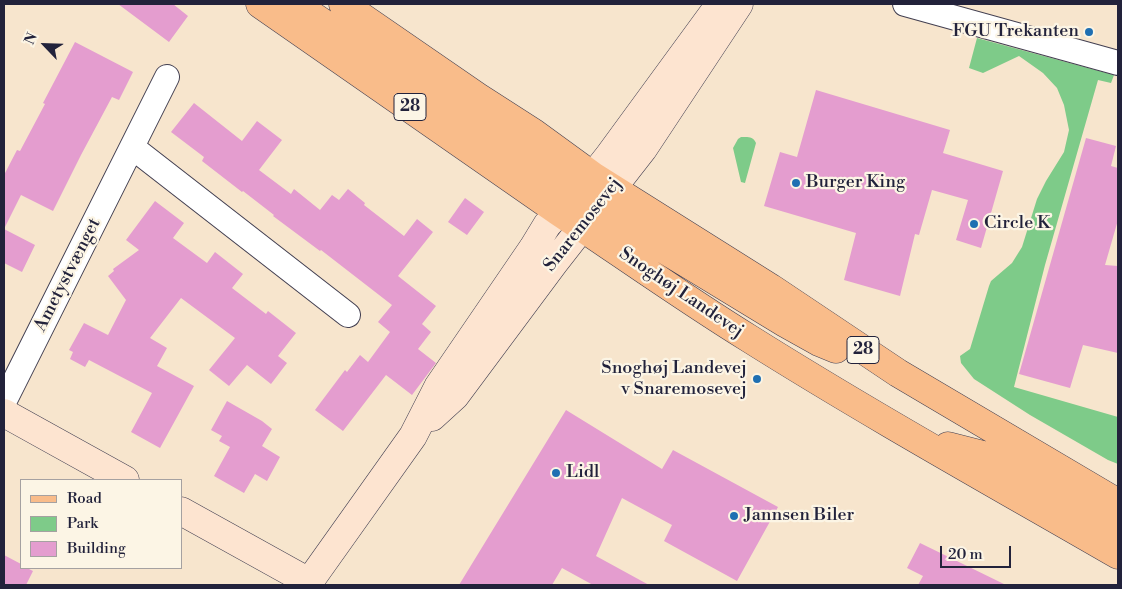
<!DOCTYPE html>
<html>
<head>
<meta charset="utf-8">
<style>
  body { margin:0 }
  #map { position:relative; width:1122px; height:589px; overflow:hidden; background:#f7e5cd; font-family:"Libre Bodoni",serif }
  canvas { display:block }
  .frame { position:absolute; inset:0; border:5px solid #22223b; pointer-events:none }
  .legend { position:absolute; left:20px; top:479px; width:162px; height:90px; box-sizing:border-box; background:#fcf5e5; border:1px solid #a5a1a1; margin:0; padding:6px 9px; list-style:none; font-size:15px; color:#22223b }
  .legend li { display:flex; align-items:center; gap:10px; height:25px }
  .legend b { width:25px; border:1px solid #a5a1a1 }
  .north { position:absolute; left:20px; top:20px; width:50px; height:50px; -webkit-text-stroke:4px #fcf5e5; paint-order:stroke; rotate:294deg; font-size:14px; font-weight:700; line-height:20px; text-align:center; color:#22223b }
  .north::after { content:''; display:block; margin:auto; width:18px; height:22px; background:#22223b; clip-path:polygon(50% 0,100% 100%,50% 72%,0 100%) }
  .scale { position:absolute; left:940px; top:546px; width:71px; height:22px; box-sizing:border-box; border:2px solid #22223b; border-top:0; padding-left:6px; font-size:15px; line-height:18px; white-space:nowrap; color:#22223b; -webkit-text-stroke:4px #fcf5e5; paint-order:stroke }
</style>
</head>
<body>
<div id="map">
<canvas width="1122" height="589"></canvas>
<div class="frame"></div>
<ul class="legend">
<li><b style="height:6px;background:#f9bc8a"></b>Road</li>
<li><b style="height:14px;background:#7ecb89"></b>Park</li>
<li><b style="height:14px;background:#e49dcf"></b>Building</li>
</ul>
<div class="north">N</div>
<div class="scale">20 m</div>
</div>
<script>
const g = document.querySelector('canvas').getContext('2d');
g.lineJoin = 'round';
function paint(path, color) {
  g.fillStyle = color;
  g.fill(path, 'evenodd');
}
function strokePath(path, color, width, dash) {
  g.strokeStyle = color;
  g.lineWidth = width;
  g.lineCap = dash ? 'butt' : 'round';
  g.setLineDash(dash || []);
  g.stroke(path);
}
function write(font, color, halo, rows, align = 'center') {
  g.font = font + ' "Libre Bodoni",serif';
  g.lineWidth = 4.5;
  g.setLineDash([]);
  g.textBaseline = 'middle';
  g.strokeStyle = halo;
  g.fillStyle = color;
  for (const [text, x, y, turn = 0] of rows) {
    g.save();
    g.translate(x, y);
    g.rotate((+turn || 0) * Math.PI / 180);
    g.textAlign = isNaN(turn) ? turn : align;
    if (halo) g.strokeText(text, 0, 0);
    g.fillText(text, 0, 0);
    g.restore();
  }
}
paint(new Path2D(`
  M977 38 1114 75 1111 83 1098 80 1045 265 1014 387 1118 417V464L1108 460 1030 415 974 379 961 363 960 356 970 349 989 286 991 281 1012 263 1022 247 1037 199 1046 181 1064 152 1069 130 1064 105 1057 88 1043 73 1019 56 983 73 969 68Z
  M741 137C748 137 753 136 756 143L745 183 741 182 733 148 738 139Z`), '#7ecb89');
paint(new Path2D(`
  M118 4H173L188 16 169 42Z
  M75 42 133 72 119 100 112 97 81 155 53 211 21 195 4 229 35 245 22 272 4 263V175L17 150 20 151 45 104 43 103Z
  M816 90 950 130 943 153 1003 171 981 248 956 240 968 200 932 190 919 235 915 234 900 296 844 280 856 233 764 206 780 152 797 157Z
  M194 103 242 141 257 121 282 140 259 170 291 194 294 189 320 210 332 195 339 200 348 189 365 203 364 205 404 236 417 219 433 232 398 276 436 306 422 324 431 332 418 349 436 363 412 395 386 375 343 431 315 410 345 370 347 372 360 355 368 362 390 332 378 322 392 305 321 250 320 251 273 216 274 215 243 191 242 192 202 161 204 157 171 132Z
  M1086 138 1116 146 1111 166 1118 168V220L1105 265 1118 266V353L1083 345 1070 388 1019 374Z
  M465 198 484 212 467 235 448 222Z
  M155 201 184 223 173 238 207 263 215 252 243 274 232 288 266 314 268 311 296 333 278 356 287 363 271 384 247 365 229 386 209 370 235 338 181 298 150 338 167 348 157 366 194 386 160 448 131 432 152 393 89 360 85 367 70 359 73 352 69 350 84 323 108 335 126 300 108 276 114 271 113 269 139 250 126 240Z
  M227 401 262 421 272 429 262 446 280 457 267 481 255 474 244 493 214 476 230 447 219 441 222 436 211 430Z
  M566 410 662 469 673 450 778 507 737 581 664 541 672 525 622 498 596 556 649 585H593L562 568 552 585H459Z
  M920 543 1006 585H918L923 576 907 568Z
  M4 555 21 564V568H27L33 571 26 585H4Z`), '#e49dcf');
const street = new Path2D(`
  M905 4 1118 63
  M132 147 348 315
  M4 402 167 77`);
const secondary = new Path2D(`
  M4 413 125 480
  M432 417 455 396 554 263 643 149 739 4
  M181 511 309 582
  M307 585 413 436 438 387 533 248 547 225 559 212 593 176 608 157 720 4`);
const primary = new Path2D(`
  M260 4 559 212C622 254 685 299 750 339 871 415 995 484 1118 555
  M292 4 298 6 565 186 579 190 610 188
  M343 4 478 97 534 133 593 176 771 288 898 373 1118 503
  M559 212 578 207 594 210 619 222 785 323 819 342 836 349
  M948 446 987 456 1118 529`);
strokePath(street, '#423f51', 26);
strokePath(secondary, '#423f51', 29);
strokePath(primary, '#423f51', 29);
strokePath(street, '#fff', 24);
strokePath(secondary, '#fde4d0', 28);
strokePath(primary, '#f9bc8a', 28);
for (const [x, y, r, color] of [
  [1089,32,5,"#1f6fb2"],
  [796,183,5,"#1f6fb2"],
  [974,224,5,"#1f6fb2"],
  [757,379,5,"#1f6fb2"],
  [556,473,5,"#1f6fb2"],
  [734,516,5,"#1f6fb2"]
]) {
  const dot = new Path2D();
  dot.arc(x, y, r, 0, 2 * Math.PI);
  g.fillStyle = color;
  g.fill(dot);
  strokePath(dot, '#fcf5e5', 2);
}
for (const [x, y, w] of [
  [410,107,32],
  [863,350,32]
]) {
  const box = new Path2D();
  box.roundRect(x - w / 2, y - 13.5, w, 27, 4);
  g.fillStyle = '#fcf5e5';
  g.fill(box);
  strokePath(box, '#22223b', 1);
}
write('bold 16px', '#22223b', null, [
  ["28",410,107],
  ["28",863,350]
]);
write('18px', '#22223b', '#fcf5e5', [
  ["FGU Trekanten",1079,32,"right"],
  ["Burger King",806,183],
  ["Circle K",984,224],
  ["Snoghøj Landevej",747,369,"right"],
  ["v Snaremosevej",747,390,"right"],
  ["Lidl",566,473],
  ["Jannsen Biler",744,516]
], 'left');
write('18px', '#22223b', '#fcf5e5', [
  ["Snaremosevej",583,225,-52],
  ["Ametystvænget",68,275,-63],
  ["Snoghøj Landevej",681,293,34]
]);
</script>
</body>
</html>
